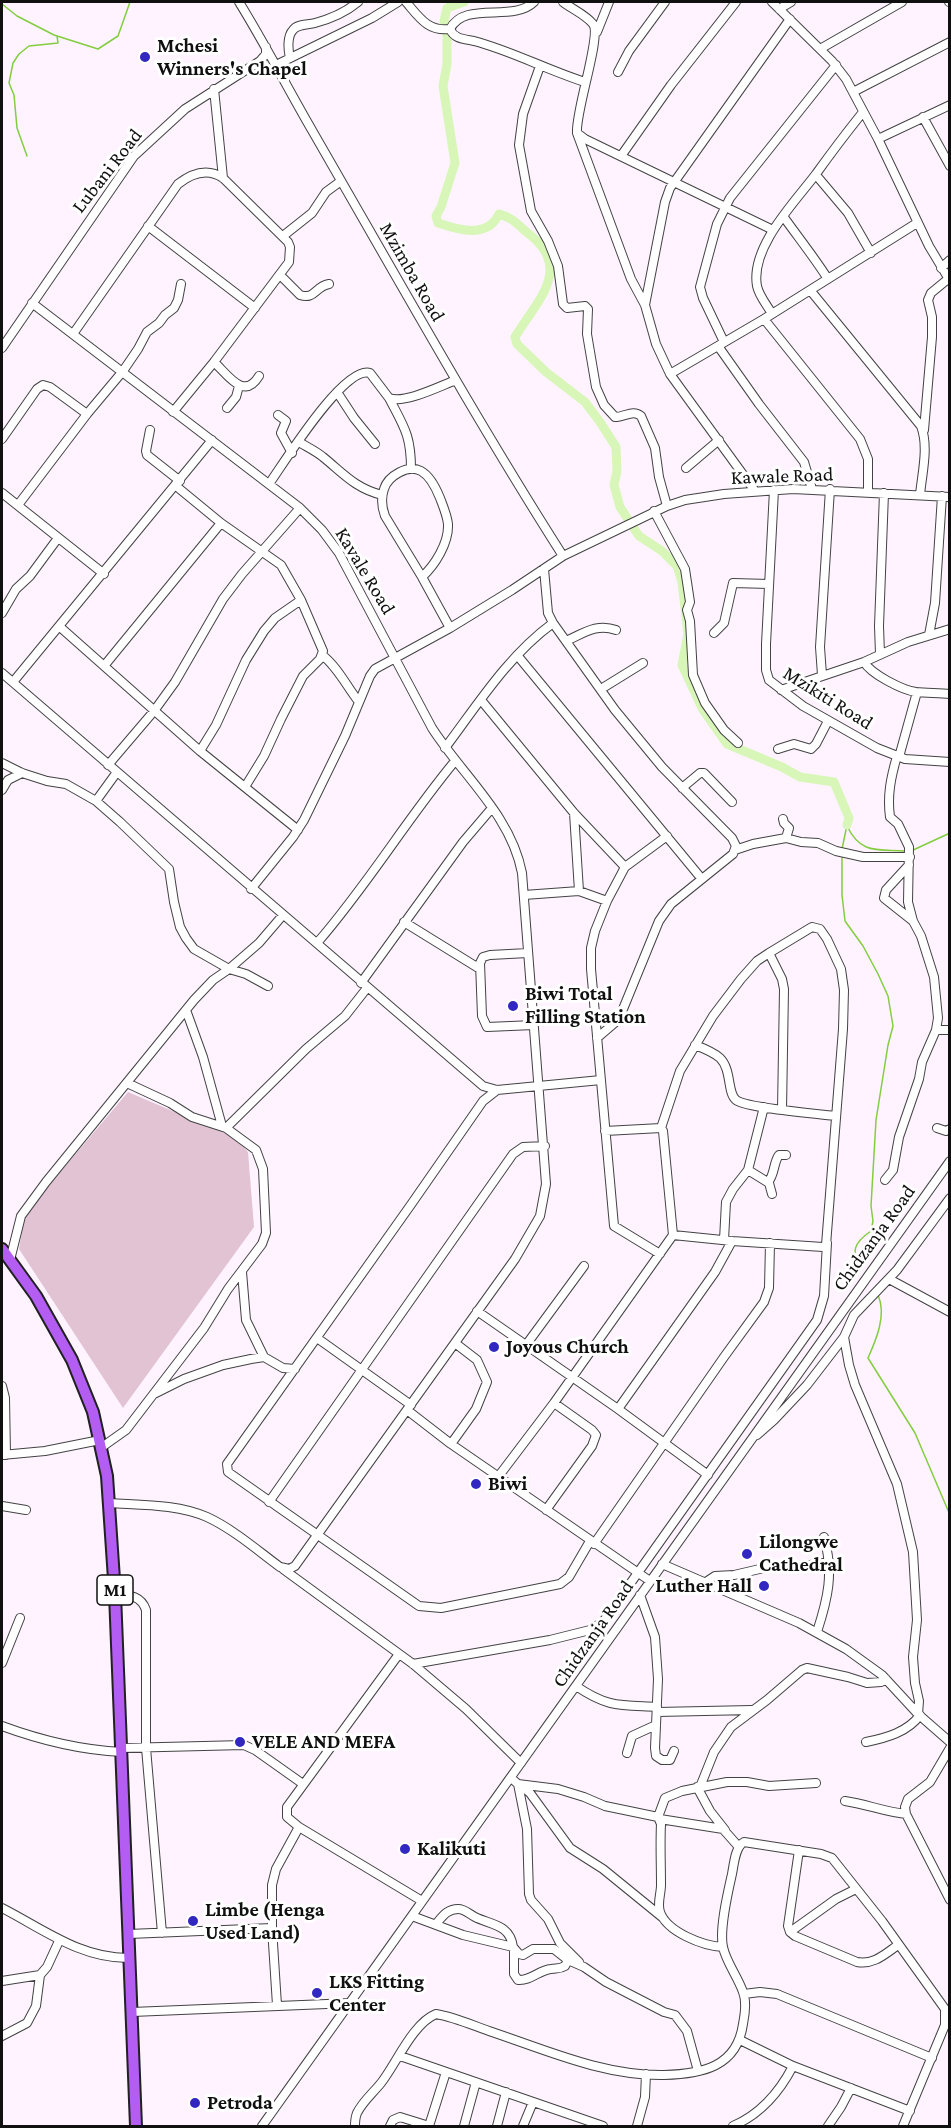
<!DOCTYPE html>
<html>
<head>
<meta charset="utf-8">
<style>
  body { margin:0 }
  #map { position:relative; width:951px; height:2128px; overflow:hidden; background:#fef3ff; font-family:"Crimson Pro",serif }
  canvas { display:block }
  .frame { position:absolute; inset:0; border:3px solid #101010; pointer-events:none }
</style>
</head>
<body>
<div id="map">
<canvas width="951" height="2128"></canvas>
<div class="frame"></div>
</div>
<script>
const g = document.querySelector('canvas').getContext('2d');
g.lineJoin = 'round';
function paint(path, color) {
  g.fillStyle = color;
  g.fill(path, 'evenodd');
}
function strokePath(path, color, width, dash) {
  g.strokeStyle = color;
  g.lineWidth = width;
  g.lineCap = dash ? 'butt' : 'round';
  g.setLineDash(dash || []);
  g.stroke(path);
}
function write(font, color, halo, rows, align = 'center') {
  g.font = font + ' "Crimson Pro",serif';
  g.lineWidth = 6;
  g.setLineDash([]);
  g.textBaseline = 'middle';
  g.strokeStyle = halo;
  g.fillStyle = color;
  for (const [text, x, y, turn = 0] of rows) {
    g.save();
    g.translate(x, y);
    g.rotate((+turn || 0) * Math.PI / 180);
    g.textAlign = isNaN(turn) ? turn : align;
    if (halo) g.strokeText(text, 0, 0);
    g.fillText(text, 0, 0);
    g.restore();
  }
}
paint(new Path2D(`
  M128 1092 236 1138 248 1152 254 1227 123 1408 19 1249 25 1214Z`), '#e2c3d4');
strokePath(new Path2D(`
  M2 4 17 16 54 35 98 49 118 36 130 2
  M27 156 17 128 14 95 9 83 13 63 19 54 29 46 58 43 57 36
  M847 826C861 855 878 849 906 851
  M842 849 847 825
  M911 851 950 833
  M842 857V895L845 921 863 946 878 974 888 996 893 1026 888 1045 876 1120 871 1206 873 1221 871 1231C852 1244 853 1250 858 1272
  M878 1295C887 1315 876 1340 868 1358L915 1433 950 1515`), '#83cd3f', 1.5);
strokePath(new Path2D(`
  M464 2 447 8 444 21 447 28V64L443 86 455 163 441 207 436 216 438 223C459 230 487 239 499 214 512 217 519 226 529 234 574 269 536 302 515 337L517 344 546 372 585 402 600 422 616 447 617 471 614 485 620 507 639 536 662 551 677 566 682 582 688 634 682 665 703 710 727 744 782 767 800 777 834 782 849 818 847 825`), '#d7f6b8', 9);
const minor = new Path2D(`
  M239 2C265 44 288 89 313 132 395 274 475 418 563 556
  M406 2C419 17 428 32 450 29
  M563 2C572 9 586 15 593 24 602 35 575 112 577 133L585 139 773 230
  M772 2 832 61 846 79 878 139 929 246 950 281
  M949 2H950
  M779 9 791 2
  M450 29C454 39 464 39 474 41 512 51 547 70 585 82
  M450 29C465 0 513 23 534 2
  M597 32 609 2
  M820 49 902 2
  M290 58C288 50 287 36 293 30 297 24 308 25 315 23 330 19 346 12 358 2
  M276 65 372 18 398 2
  M540 66 523 114 519 145 531 211 548 241 558 266 563 304 567 308 585 306 588 309 587 334 596 387 604 405 615 417C625 417 633 409 641 416L655 448 659 477 667 506
  M618 72 629 51 665 2
  M214 89 223 178
  M853 92 950 42
  M923 117 950 166
  M577 133 631 279 645 305 656 344 670 374 755 491
  M878 139 950 105
  M621 156 671 85 736 2
  M816 175 848 213 871 253
  M783 216C798 237 814 257 828 279
  M148 226 255 308
  M283 236 312 213 326 192 341 181
  M941 268 950 260
  M280 275 300 295C315 300 314 287 329 284
  M810 290 921 426C929 447 922 473 920 495
  M32 303 300 508 322 530 339 553 432 728C462 775 511 815 522 873L546 1184 540 1216 515 1259 295 1566 289 1569 280 1567C257 1550 233 1529 207 1517 178 1504 141 1505 110 1503
  M645 305 665 202 670 188 790 19
  M772 314C767 305 759 296 757 286 750 247 795 202 816 174 831 153 847 132 863 112
  M764 319 860 439 868 459V492
  M73 334 178 184C192 173 208 168 223 178L288 242 290 247 289 262 214 362 173 412
  M724 342 703 298 700 287 717 224 730 198 836 65
  M718 346 759 404 804 462 812 489
  M2 348 134 156 185 109 260 61 266 54V47
  M214 362C228 375 244 401 259 376
  M670 374 764 319 917 223
  M337 392 354 418 375 444
  M389 398C404 427 411 435 411 469
  M227 408 236 397 239 386
  M278 415 286 421 281 433 292 453
  M150 430 146 451 147 455 180 481
  M924 430 932 337V317L928 300 931 293 948 279
  M2 439 37 389 43 385 50 387 87 414
  M299 442C307 447 316 451 323 457 344 474 355 488 382 495
  M686 468 719 440
  M269 484C284 463 344 365 370 373L389 398C405 404 440 386 456 380
  M176 486 221 523 281 565 301 600 323 651 320 659 303 676 281 719 264 756 245 787
  M774 490 766 644V670L769 680 803 706 877 748 905 759 950 762
  M2 493 104 574
  M18 505 87 414 123 371 138 349 147 332 159 323 165 315 174 308 178 300 181 284
  M654 511 685 569 690 602 687 610 690 621 693 675 705 703 724 730 738 743
  M544 569 548 613 553 623 615 710 662 767 732 838 736 846 733 854 671 904 659 921 621 1014 618 1020 597 1038
  M422 577C435 565 449 543 448 524 447 515 443 506 440 498 436 488 430 476 421 471 408 464 388 476 384 489 381 498 382 508 385 516L422 577 450 628
  M2 613 16 589 30 576 58 538
  M60 627 200 751 298 830
  M714 633 724 623 733 583 769 584
  M929 635 935 603 942 496
  M566 641C584 633 597 623 616 630
  M880 654 879 626 884 493
  M322 655C337 666 347 687 359 702
  M517 655 701 878
  M864 662C871 674 902 690 916 692 927 693 939 693 950 694
  M104 666 221 523
  M2 673 483 1086 497 1090 601 1080
  M822 675 820 647 830 489
  M13 682 212 440
  M601 689 643 663
  M781 690 864 662 908 642 950 629
  M481 700 574 813 625 867
  M445 748C478 704 508 656 553 623
  M778 749 794 744 811 749 816 744 828 721
  M200 751 216 725 246 660 264 631 275 618 301 600
  M899 757 917 692
  M2 763 22 773 47 781 66 784 96 801 120 822 169 869 174 902 180 927 186 938 194 949 229 969 259 943 283 915
  M108 765 154 711 175 682 223 599 242 574 300 508
  M682 788 700 773H704L732 802
  M2 790 8 780 22 773
  M96 801 117 772
  M574 813 579 891
  M786 838 801 842 818 843 836 851 863 857H910
  M735 850 753 844 786 838 789 828 784 823 783 819
  M909 865 886 890 884 898 913 921
  M251 889 293 837 304 820 345 736 370 676 375 669 450 628 512 590 563 556 667 506 685 500 724 494 793 489 950 497
  M524 895 579 891 607 901
  M404 922 480 969
  M317 943C367 886 406 820 455 761
  M528 953 490 955 483 957 480 963 482 1016 487 1027 534 1025
  M769 953 782 979 784 989 782 1110
  M361 983 463 842 492 808
  M186 1010 203 1057 222 1126
  M936 1030H950
  M695 1045C703 1048 713 1052 720 1058 732 1070 727 1093 736 1100 746 1108 819 1114 836 1116
  M497 1090 483 1101 410 1206 227 1464 228 1472 419 1606 441 1608 560 1584 569 1577 590 1541
  M226 1128 306 1049 345 1016 367 988
  M661 1128 680 1071 713 1016 741 979 757 961 769 953 812 927 820 929 827 939 841 969 844 990 843 1029 826 1245 823 1247 732 1241 673 1235
  M937 1128 946 1131 950 1129
  M748 1170 769 1183 772 1194
  M885 1180 893 1170 899 1137 919 1079 922 1062 936 1030 938 1018 934 977 921 936 913 921 908 902 909 847 898 824 890 817C887 795 891 777 897 756
  M768 1182C775 1175 773 1163 779 1155H786
  M724 1240 726 1202 733 1189 748 1170 764 1107
  M660 1254 614 1226 591 969V948L595 931 607 901 625 867 667 836
  M10 1260 21 1216 46 1182 194 1000 213 980 229 969 246 974 268 986
  M242 1272 246 1320 264 1357
  M889 1279 950 1312
  M477 1311 618 1409 708 1475
  M844 1337 849 1365 855 1385 897 1484 913 1552 917 1620 913 1657 915 1683 919 1701 918 1714
  M317 1338 411 1405
  M526 1345 584 1266
  M2 1386 5 1398 6 1455
  M156 1393 184 1379 223 1365 251 1359 264 1357 283 1368 295 1369
  M618 1409 715 1272 732 1241
  M407 1410 451 1444 650 1581
  M757 1435 774 1420 807 1385 844 1337 854 1315 897 1270 950 1198
  M451 1444 476 1409 487 1382 477 1360 455 1343
  M102 1447 126 1430 204 1328 228 1289 262 1244 266 1233 263 1169 256 1150 226 1128 192 1117 170 1103 127 1083
  M2 1455 45 1451 100 1440
  M498 1477 554 1403 673 1235 663 1131 661 1128 605 1131
  M269 1502 513 1154 523 1147 545 1146
  M2 1506 26 1510
  M546 1510 592 1446 596 1435 592 1430 554 1403
  M594 1544 724 1357 764 1302 769 1288 770 1243
  M662 1564 799 1623 846 1649 882 1675 918 1714 950 1742
  M283 1569 413 1664 466 1709 521 1763
  M706 1582 715 1576 734 1575 764 1568 798 1567 830 1562
  M115 1594C128 1595 141 1595 146 1610V1748L162 1933
  M640 1595 655 1637 658 1679 655 1748 656 1756 662 1760H670L674 1751
  M817 1632C828 1598 834 1573 824 1537
  M399 1654 287 1807V1817L299 1827 422 1901
  M2 1663 20 1618
  M413 1664 550 1640 590 1630 603 1622 817 1320 824 1296 827 1243
  M576 1686C608 1708 621 1705 657 1707
  M657 1712 752 1710
  M2 1726C40 1740 80 1750 122 1752
  M866 1742C886 1738 908 1732 920 1715
  M122 1748 244 1745 255 1750 303 1784
  M950 1748 930 1782 908 1799 905 1807 906 1814 950 1900
  M627 1753 632 1736 656 1725
  M511 1778 518 1784 558 1789 584 1797 605 1806 658 1817 661 1824C660 1844 661 1864 661 1885 661 1894 657 1903 660 1912 667 1932 703 1946 723 1947
  M518 1784 527 1829 529 1894 531 1900 548 1919 560 1943 579 1962
  M520 1785 530 1793 570 1848 603 1869 662 1917
  M697 1787 710 1811 725 1830
  M700 1787 714 1752 731 1727 767 1700 802 1670 807 1668 848 1677 867 1683 881 1682 886 1679
  M845 1801C866 1804 885 1812 906 1814
  M658 1817 665 1798 682 1791 727 1782H747L769 1786 816 1783
  M660 1819 723 1829 738 1846
  M799 1850 788 1926 790 1932 795 1936 857 1962C874 1965 885 1954 898 1945
  M2 1908C43 1929 81 1959 130 1958
  M412 1916 463 1935 513 1947 519 1954 523 1955 533 1949H554L568 1960 584 1967 606 1982 664 2012 675 2015 687 2031 698 2071
  M436 1924C442 1917 447 1909 458 1909 465 1909 469 1914 475 1917 491 1925 510 1924 513 1947
  M790 1932 836 1899 856 1889
  M129 1934 272 1928
  M514 1949V1974L518 1980C531 1981 539 1970 551 1969 557 1968 560 1969 565 1966L568 1960
  M2 1981 40 1975
  M744 1994 760 1992 777 1994 932 2058
  M277 2005 272 1928V1885L276 1869 299 1827
  M132 2012 351 2003
  M2 2036 27 2023 36 2006 40 1975 47 1967 59 1941
  M740 2040 793 2066 910 2111
  M400 2056 603 2126
  M262 2126 950 1161
  M355 2126C355 2121 355 2118 357 2113 363 2101 373 2093 381 2083 396 2064 413 2023 436 2014 454 2017 472 2025 489 2031 546 2050 603 2076 664 2075 702 2074 737 2067 743 2024 745 2014 747 2002 743 1992 738 1977 726 1962 723 1947 719 1929 728 1892 732 1874 734 1864 735 1847 744 1842L821 1854 832 1858 882 1921 945 2009V2025L903 2126
  M390 2126 393 2120 400 2117 429 2126
  M429 2126 446 2072
  M464 2126 476 2082
  M497 2126 506 2092
  M523 2126 533 2102
  M637 2126 645 2097 646 2074
  M733 2126C761 2114 779 2093 793 2066
  M828 2126 841 2107 851 2088`);
const highway = new Path2D(`
  M2 1249 36 1296 72 1360 93 1412 107 1476 115 1594 136 2126`);
strokePath(minor, '#434343', 10);
strokePath(highway, '#212121', 14);
strokePath(minor, '#fff', 8);
strokePath(highway, '#b35df3', 10);
for (const [x, y, r, color] of [
  [145,57,6,"#3227c0"],
  [513,1006,6,"#3227c0"],
  [494,1347,6,"#3227c0"],
  [476,1484,6,"#3227c0"],
  [747,1554,6,"#3227c0"],
  [764,1586,6,"#3227c0"],
  [240,1742,6,"#3227c0"],
  [405,1849,6,"#3227c0"],
  [193,1921,6,"#3227c0"],
  [317,1993,6,"#3227c0"],
  [195,2103,6,"#3227c0"]
]) {
  const dot = new Path2D();
  dot.arc(x, y, r, 0, 2 * Math.PI);
  g.fillStyle = color;
  g.fill(dot);
  strokePath(dot, '#fff', 2);
}
for (const [x, y, w] of [
  [115,1590,36]
]) {
  const box = new Path2D();
  box.roundRect(x - w / 2, y - 15, w, 30, 4.5);
  g.fillStyle = '#fff';
  g.fill(box);
  strokePath(box, '#101010', 1.5);
}
write('bold 18px', '#101010', null, [
  ["M1",115,1590]
]);
write('bold 20px', '#101010', '#fff', [
  ["Mchesi",157,46],
  ["Winners's Chapel",157,69],
  ["Biwi Total",525,994],
  ["Filling Station",525,1017],
  ["Joyous Church",506,1347],
  ["Biwi",488,1484],
  ["Lilongwe",759,1542],
  ["Cathedral",759,1565],
  ["Luther Hall",752,1586,"right"],
  ["VELE AND MEFA",252,1742],
  ["Kalikuti",417,1849],
  ["Limbe (Henga",205,1910],
  ["Used Land)",205,1933],
  ["LKS Fitting",329,1982],
  ["Center",329,2005],
  ["Petroda",207,2103]
], 'left');
write('20px', '#101010', '#fff', [
  ["Lubani Road",107,171,-52],
  ["Mzimba Road",412,272,60],
  ["Kawale Road",782,476,-2],
  ["Kavale Road",365,571,59],
  ["Mzikiti Road",828,698,32],
  ["Chidzanja Road",874,1238,-54],
  ["Chidzanja Road",593,1634,-55]
]);
</script>
</body>
</html>
